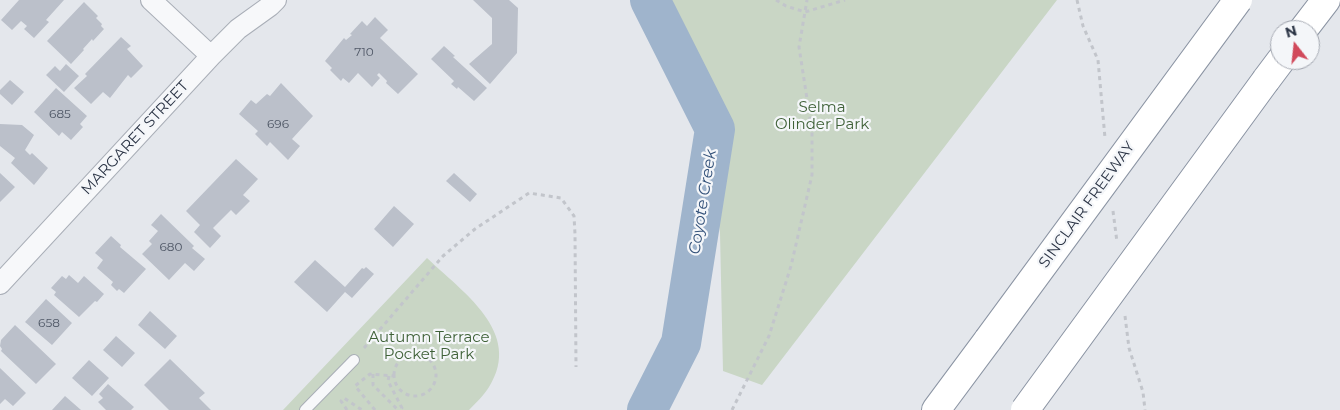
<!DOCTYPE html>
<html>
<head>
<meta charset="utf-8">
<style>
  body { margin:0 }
  #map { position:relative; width:1340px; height:410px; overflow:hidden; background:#e4e7ec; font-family:Montserrat,sans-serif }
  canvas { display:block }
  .north { position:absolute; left:1270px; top:20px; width:50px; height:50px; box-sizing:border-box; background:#f4f6f9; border:1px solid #a4a8b1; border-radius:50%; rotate:344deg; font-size:14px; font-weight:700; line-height:20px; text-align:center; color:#2b3445 }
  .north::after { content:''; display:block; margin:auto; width:18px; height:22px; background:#d1495b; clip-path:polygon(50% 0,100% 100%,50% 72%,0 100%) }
</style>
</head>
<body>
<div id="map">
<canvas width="1340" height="410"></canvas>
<div class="north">N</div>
</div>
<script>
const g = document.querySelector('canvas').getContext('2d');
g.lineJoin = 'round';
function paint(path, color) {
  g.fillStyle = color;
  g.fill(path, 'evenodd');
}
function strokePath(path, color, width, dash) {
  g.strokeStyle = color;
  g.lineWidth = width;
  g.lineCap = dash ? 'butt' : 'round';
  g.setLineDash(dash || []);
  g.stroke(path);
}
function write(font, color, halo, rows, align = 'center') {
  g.font = font + ' Montserrat,sans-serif';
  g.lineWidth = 4.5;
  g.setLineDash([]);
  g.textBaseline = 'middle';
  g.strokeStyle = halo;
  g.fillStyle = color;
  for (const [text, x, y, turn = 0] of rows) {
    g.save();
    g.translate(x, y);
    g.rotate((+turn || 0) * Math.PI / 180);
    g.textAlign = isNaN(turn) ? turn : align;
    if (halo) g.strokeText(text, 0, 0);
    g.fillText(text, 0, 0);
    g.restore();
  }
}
paint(new Path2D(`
  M667 0H1057L762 385 723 371 720 233 707 131Z
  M427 258C461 291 524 332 489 387 484 395 476 403 469 410H283Z`), '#c9d6c5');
strokePath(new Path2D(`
  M647 410 681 343 715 129 650 0`), '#9fb4cc', 40);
paint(new Path2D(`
  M19 0H64L46 20 49 22 34 38 24 29 27 26 21 21 12 30 1 20Z
  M473 0H509L518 8 517 53 490 84 469 64 492 44V18Z
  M84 2 98 16 96 18 102 24 101 26 104 29 93 41 92 39 83 49 84 50 71 64 47 41Z
  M375 17 388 30 380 38 418 74 398 94 386 83 387 81 379 73 377 75 380 78 372 87 358 73 349 83 343 78 341 81 330 70 332 68 325 61 344 38 346 40 352 35 350 34 362 21 367 26Z
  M121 37 131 46 127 49 143 66 131 78 128 75 110 98 103 92 91 104 74 88 87 76 85 74Z
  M444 46 455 56 453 57 487 88 474 101 458 87 457 89 451 84 454 81 431 59Z
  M66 64 79 76 64 92 46 75 55 66 60 71Z
  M10 80 24 92 12 105 0 94V90Z
  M281 83 313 116 292 139 300 146 288 160 270 142 267 146 255 134 258 131 239 114 251 100 256 104 267 94 270 96Z
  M56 88 87 116 80 124 83 127 71 140 62 132 59 136 34 112Z
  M0 124 22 125 34 135 25 150 30 155 32 153 48 168 34 185 11 163 15 158 0 146Z
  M236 159 258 179 243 195 250 201 236 215 231 210 213 228 221 236 210 248 194 232 200 225 186 211Z
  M0 173 15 187 0 202Z
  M454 173 477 194 470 202 446 181Z
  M394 206 414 224 393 247 374 229Z
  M161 214 194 246 192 248 205 259 194 271 185 263 169 280 142 254 152 244 149 241 158 231 151 225Z
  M111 236 121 245 120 247 146 269 124 293 119 289 117 291 111 285 113 282 97 268 103 260 95 253Z
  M315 260 345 287 362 268 364 269 366 267 374 274 352 298 345 292 327 312 294 282Z
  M69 275 78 283 84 276 104 294 97 302 95 301 79 317 54 295 56 292 51 288 62 276 66 279Z
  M46 299 72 323 52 345 25 322Z
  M150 311 177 336 165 349 138 325Z
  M15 325 56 364 36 384 1 351 2 349 0 346 1 340Z
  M116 336 135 353 122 367 103 350Z
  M170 359 205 393 199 398 211 410H169L144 385Z
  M89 360 109 378 92 396 72 378Z
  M0 368 26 393 13 406 5 399 0 404Z
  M108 384 134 407 131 410H106L98 402 103 398 99 394Z
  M65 396 81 410H52Z`), '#bbc0ca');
const lane = new Path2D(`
  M305 410 354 360`);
const street = new Path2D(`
  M151 0 211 56
  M0 284 211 56 238 29 270 6 276 0`);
const highway = new Path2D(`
  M1303 30 1326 0
  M1266 80 1281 60
  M936 410 988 340`);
strokePath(lane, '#a9aeb7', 12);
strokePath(street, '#a9aeb7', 22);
strokePath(highway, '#8b94a3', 30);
strokePath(new Path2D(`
  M776 0 786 6 805 12 845 0
  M1077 0 1083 26 1098 60 1105 138
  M1113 211 1117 242
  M1125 316 1129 348 1143 392 1145 410
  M364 348 443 256 475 229 529 193 561 198 574 216 575 234 576 367
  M394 375a21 21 0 1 1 42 0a21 21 0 1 1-42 0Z
  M373 374V385L398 410
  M389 376 388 381 402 408 399 410
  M347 410 341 401 344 398 362 410
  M375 410 355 386 370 374 394 376
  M732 410 769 336 791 266 812 175V131L799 47 807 0`), '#c2c5cb', 3, [4, 4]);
strokePath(lane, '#f7f8fa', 10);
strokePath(street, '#f7f8fa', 20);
strokePath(highway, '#fff', 28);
const highwayBridge = new Path2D(`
  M988 340 1238 0
  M1025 410 1266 80`);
strokePath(highwayBridge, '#8b94a3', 30, []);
strokePath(highwayBridge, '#fff', 28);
write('12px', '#4f5766', null, [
  ["710",364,52],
  ["685",60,114],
  ["696",278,124],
  ["680",171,247],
  ["658",49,323]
]);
write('15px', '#3f6138', '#f4f6f9', [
  ["Selma",822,108],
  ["Olinder Park",822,125],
  ["Autumn Terrace",429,338],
  ["Pocket Park",429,355]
]);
write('15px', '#2b3445', '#f4f6f9', [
  ["MARGARET STREET",135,138,-47],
  ["SINCLAIR FREEWAY",1087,205,-54]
]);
write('italic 16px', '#34527a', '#f4f6f9', [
  ["Coyote Creek",703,202,-81]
]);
</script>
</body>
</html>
